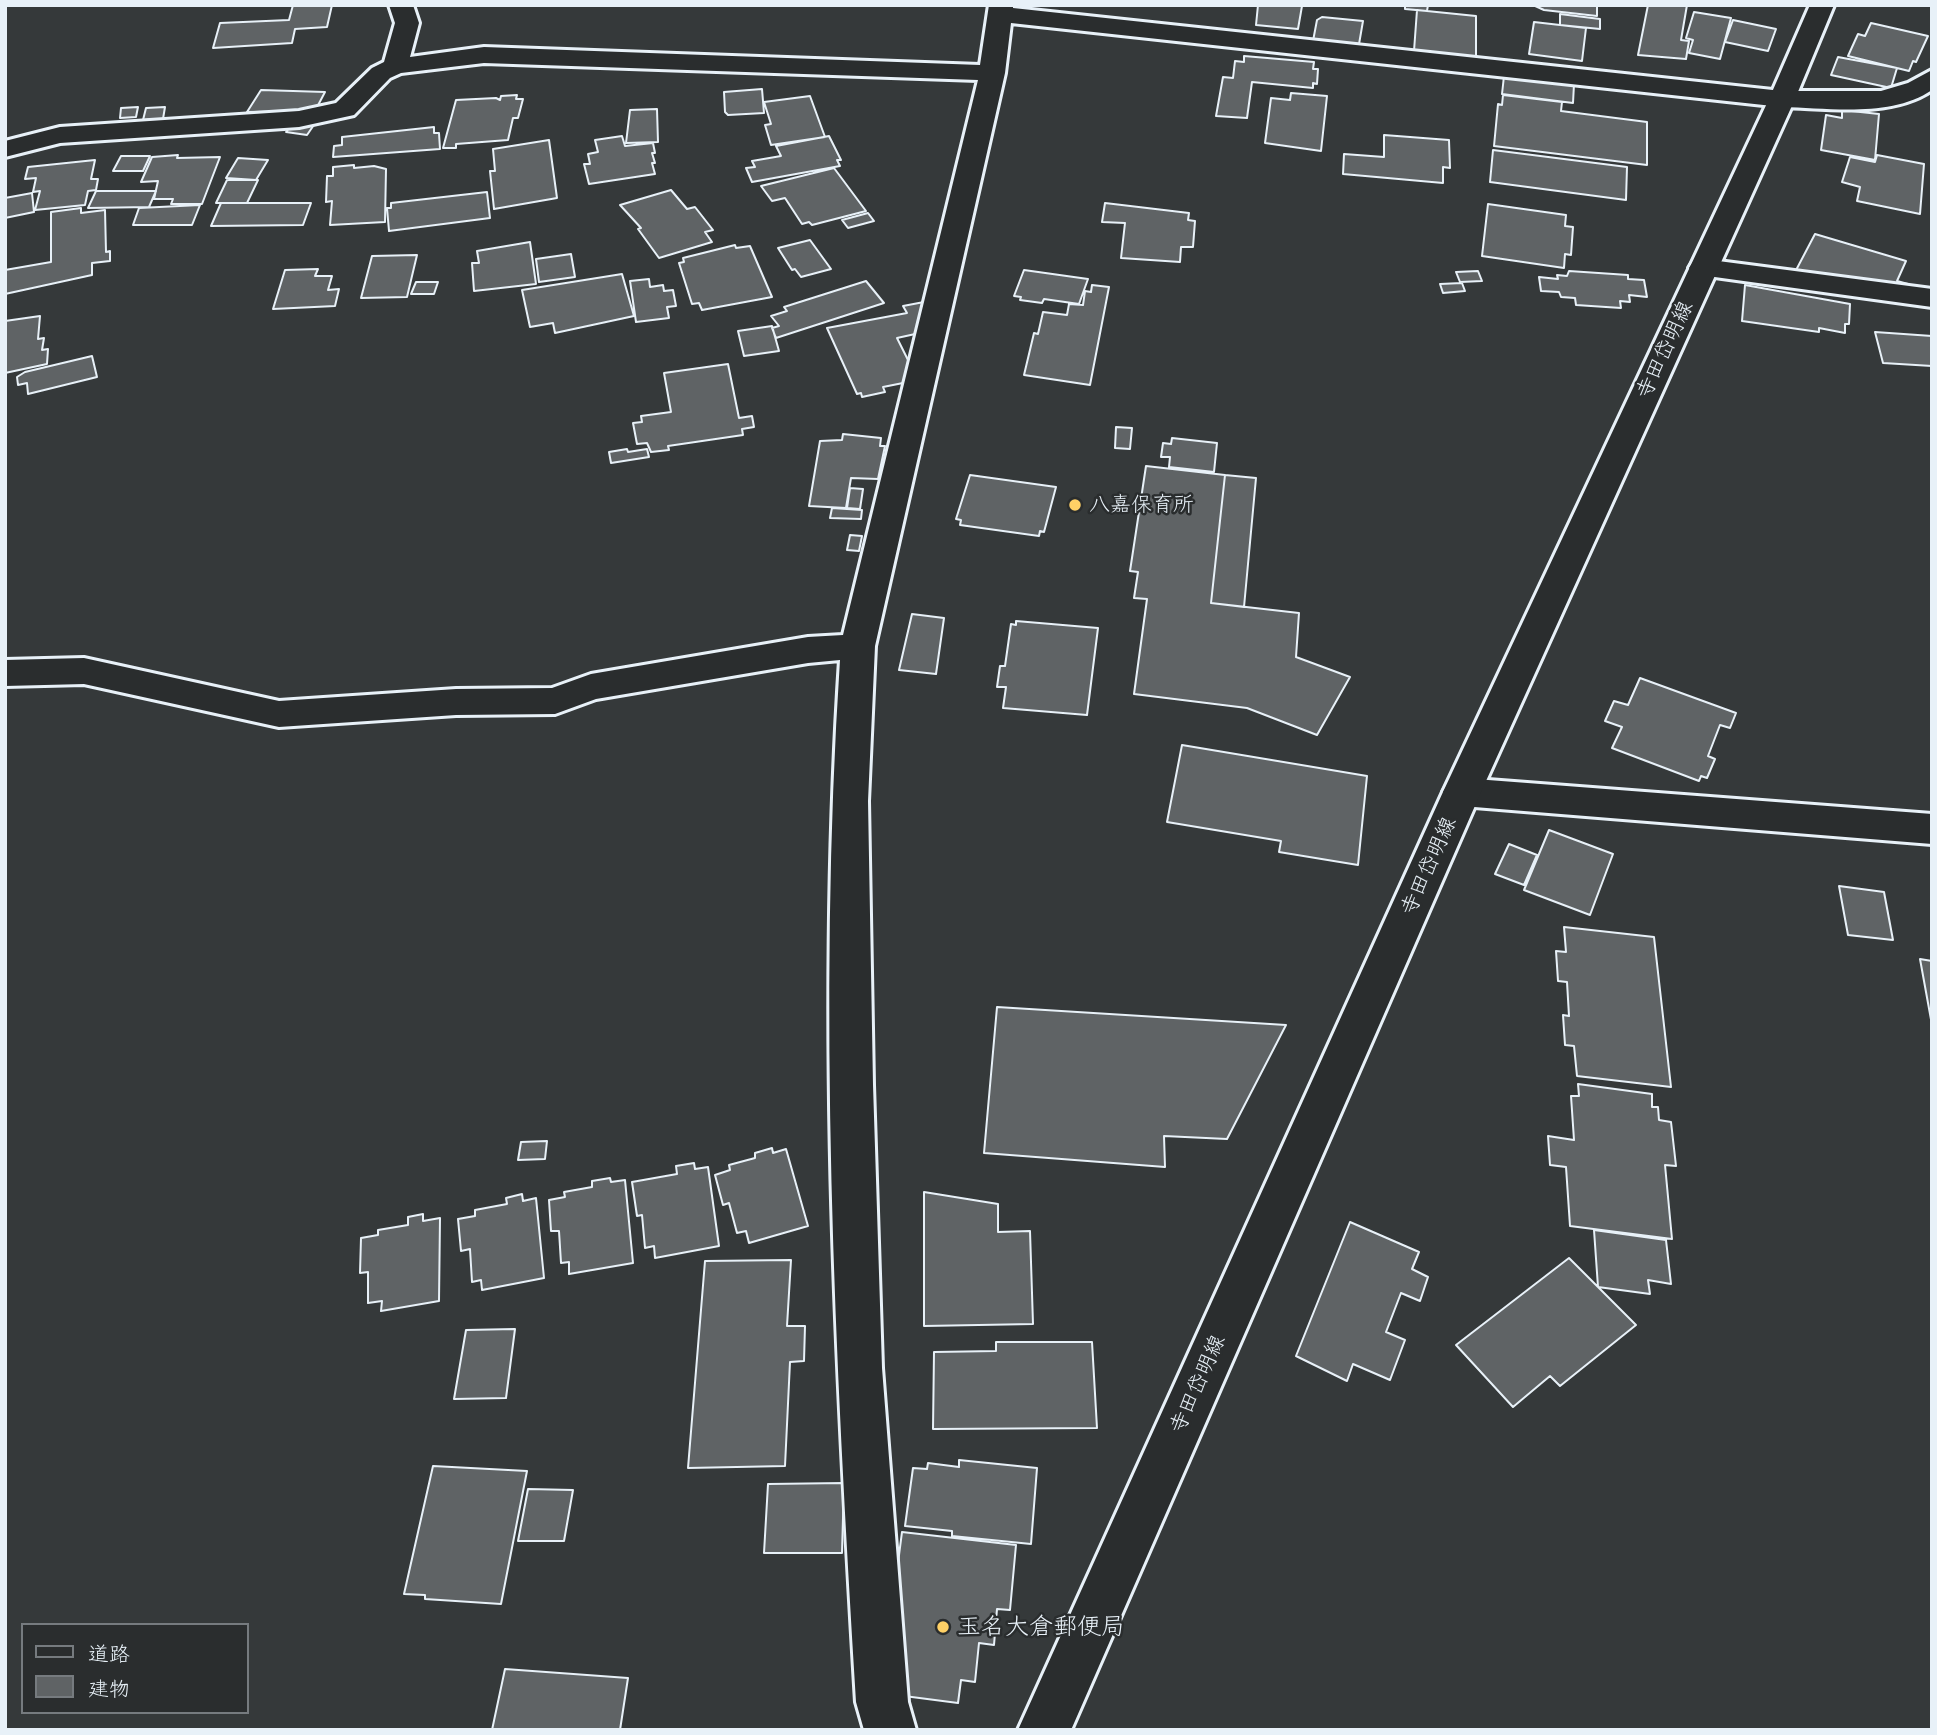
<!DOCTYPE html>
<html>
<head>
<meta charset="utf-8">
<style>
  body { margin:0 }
  #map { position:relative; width:1937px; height:1735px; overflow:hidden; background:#35393a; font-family:"Comic Neue","Klee One",sans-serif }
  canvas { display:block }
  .frame { position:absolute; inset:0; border:7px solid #e8f1f8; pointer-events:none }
  .legend { position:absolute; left:21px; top:1623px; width:228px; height:91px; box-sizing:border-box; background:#2a2d2e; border:2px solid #767b7f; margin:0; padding:9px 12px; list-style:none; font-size:21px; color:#e8f1f8 }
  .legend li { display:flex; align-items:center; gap:14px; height:35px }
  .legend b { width:35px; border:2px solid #767b7f }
</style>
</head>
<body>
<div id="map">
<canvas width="1937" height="1735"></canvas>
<div class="frame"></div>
<ul class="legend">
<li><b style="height:9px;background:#2a2d2e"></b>道路</li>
<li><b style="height:19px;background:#5f6365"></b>建物</li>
</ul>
</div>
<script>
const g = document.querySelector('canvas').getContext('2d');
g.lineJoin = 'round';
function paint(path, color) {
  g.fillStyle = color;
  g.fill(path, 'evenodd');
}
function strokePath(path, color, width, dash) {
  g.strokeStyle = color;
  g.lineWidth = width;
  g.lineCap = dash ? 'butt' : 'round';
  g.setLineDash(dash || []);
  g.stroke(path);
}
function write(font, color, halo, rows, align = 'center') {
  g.font = font + ' "Comic Neue","Klee One",sans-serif';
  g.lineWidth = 5;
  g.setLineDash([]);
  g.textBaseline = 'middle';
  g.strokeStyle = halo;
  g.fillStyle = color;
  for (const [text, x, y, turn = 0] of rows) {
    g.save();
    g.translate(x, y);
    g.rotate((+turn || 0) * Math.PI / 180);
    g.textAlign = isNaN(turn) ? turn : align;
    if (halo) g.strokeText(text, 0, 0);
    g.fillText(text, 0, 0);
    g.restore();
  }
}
const building = new Path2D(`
  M293 5H332L327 27 295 29 292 43 213 48 220 23 289 20Z
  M1258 5 1302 6 1298 29 1256 25Z
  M1405 5H1428L1427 11 1405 9Z
  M1533 5H1597V16L1544 10Z
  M1648 5H1687L1681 40 1689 41 1686 59 1638 55Z
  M1417 10 1476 16V59L1414 51Z
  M1694 12 1731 18 1720 59 1689 53 1693 40 1686 38Z
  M1560 14 1600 19V29L1560 25Z
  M1322 17 1363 21 1358 50 1313 41 1317 20Z
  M1733 20 1776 29 1768 51 1725 42Z
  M1534 22 1586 28 1582 61 1529 54Z
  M1871 23 1928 36 1916 62 1913 61 1909 71 1848 56 1858 34 1865 36Z
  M1244 56 1314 62 1313 69H1318L1317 84 1313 83V88L1252 82 1247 118 1216 116 1223 77 1233 78 1235 61 1244 62Z
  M1838 57 1897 68 1891 88 1831 75Z
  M1504 76 1574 84 1573 103 1502 94Z
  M762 89 764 113 728 115 725 112 724 92Z
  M261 90 325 92 315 111 247 112Z
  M1291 93 1327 96 1321 151 1265 143 1271 98 1290 100Z
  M517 95 516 99H523L518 118H513L508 140 456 144V148H443L456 100 496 98 500 100 501 96Z
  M1503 95 1562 102 1561 111 1647 122V165L1494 146 1498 104 1502 105Z
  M810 96 825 137 771 145 765 125 771 124 764 102Z
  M138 107 136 117 120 118 121 108Z
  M165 107 163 119 143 120 146 108Z
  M657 109 658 142 626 143 630 110Z
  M1842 110 1879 114 1875 160 1821 150 1826 115 1842 118Z
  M298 117 318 119 307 135 286 132Z
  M434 127V133H439L440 149 333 157 334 146 342 145V137Z
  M1384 135 1449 140 1450 168 1443 167V183L1343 174 1344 154 1384 157Z
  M622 136 625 146 653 143 655 153H652L655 163H652L655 174 589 184 584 164H590L588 154 598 152 595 140Z
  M829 136 841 160H837L840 166 752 182 746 168 755 167 752 161 781 156 776 146Z
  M549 140 557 198 494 209 490 171H495L493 149Z
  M1493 150 1627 167 1626 200 1490 182Z
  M178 155 177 158 220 157 202 204H171L173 199H154L158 181 141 182 152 157Z
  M1877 155 1924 164 1920 214 1857 201 1860 187 1842 182 1850 157 1875 162Z
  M121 156H150L143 171H113Z
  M238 158 268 160 256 180 226 178Z
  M95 160 91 179H98L96 190 88 191 85 205 35 210 40 191 33 192 36 178 25 179 28 167Z
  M354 165V168L374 166 386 169 385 222 330 225 332 201 326 202 327 176H333V167Z
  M834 168 866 211 812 225 809 222 802 224 785 198 772 201 761 186Z
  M227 180H258L247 203H216Z
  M671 190 687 209 695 207 713 230 705 232 712 242 659 258 638 229 641 228 620 205Z
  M96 191H156L149 207 88 208Z
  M487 192 490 218 389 231 387 208H391V203Z
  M32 193 34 212 5 218V198Z
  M221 203H311L303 225 211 226Z
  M1105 203 1189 213 1188 220 1195 221 1193 247H1181L1180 262 1121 258 1125 223 1102 222Z
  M1488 204 1566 215 1565 226 1573 227 1571 255 1565 254 1564 268 1482 256Z
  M200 205 192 225H133L139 208Z
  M81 208V213L105 210 106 252 110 251V261L92 263V275L5 294V270L51 262V212Z
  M868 213 874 221 848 228 842 220Z
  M1815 234 1906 261 1897 281 1908 284 1905 288 1794 274Z
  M810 240 831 269 801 277 795 269 792 270 778 248Z
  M530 242 536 284 474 291 472 263H479L477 251Z
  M735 245 736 248 750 246 772 297 702 310 699 303 692 304 679 263 684 262 683 258Z
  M571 254 575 277 539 282 536 259Z
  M417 255 407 297 361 298 372 256Z
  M318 269 315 276H332L328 290 339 289 335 306 273 309 285 270Z
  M1024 270 1088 279 1079 304 1044 299 1042 303 1020 300 1021 297 1014 296Z
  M1478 271 1482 281 1460 282 1456 272Z
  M1569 271 1628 275V279L1644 280 1647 297 1629 295 1630 302 1620 301 1621 308 1576 305 1575 298 1561 297 1559 292 1541 291 1539 277 1558 279 1557 275 1567 276Z
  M622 274 634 316 555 333 553 323 530 327 522 290Z
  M649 279 650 287 663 285 664 291 673 290 676 306 667 307 669 318 636 322 630 281Z
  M866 281 884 303 776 338 772 328 779 326 771 316 787 311 784 307Z
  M416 282H438L434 294H411Z
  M1462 283 1465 291 1443 293 1440 284Z
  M1092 285 1109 287 1090 385 1024 375 1034 333 1038 334 1043 312 1067 315 1069 304 1083 305 1085 291 1091 292Z
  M1745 285 1850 304 1849 324H1845V333L1819 328V332L1742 321Z
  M924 302 938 329 897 338 918 380 883 387 885 392 862 397 861 393 857 394 827 328 907 313 903 306Z
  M40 316 38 339 44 338 42 350 48 349 47 364 5 373V321Z
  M772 326 779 351 744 356 738 331Z
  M1875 332 1932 336V366L1883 363Z
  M92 356 97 377 28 394 27 383 18 385 17 377 25 372Z
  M728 364 739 418 752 416 754 427 742 429 743 435 668 446 669 450 651 452 647 443 637 444 633 423 642 422 641 416 671 412 664 373Z
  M1116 427 1132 428 1130 449 1115 448Z
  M843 434 881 438 880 446H885L878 479 851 478 846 508 809 506 820 441 842 440Z
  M1172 438 1217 443 1214 472 1169 467 1170 457H1161L1163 443 1171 444Z
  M627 449 628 452 647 449 649 457 611 463 609 452Z
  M1146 466 1225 475 1211 603 1299 613 1296 657 1350 677 1317 735 1247 708 1134 694 1147 599 1134 598 1138 572 1130 571Z
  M970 475 1056 487 1044 532 1040 531 1039 536 960 525 961 520 956 519Z
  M1225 475 1256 478 1244 607 1211 603Z
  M850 488 863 489 860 509 847 508Z
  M832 508 862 510 861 519 830 518Z
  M850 535 862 536 859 551 847 550Z
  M912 614 944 618 936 674 899 670Z
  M1016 621 1098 628 1087 715 1003 708 1006 687H997L1000 666H1005L1011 624 1016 625Z
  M1640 678 1736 713 1730 728 1720 725 1708 756 1715 759 1707 778 1701 776 1699 781 1612 748 1622 727 1605 721 1614 701 1628 705Z
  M1182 745 1367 776 1358 865 1279 852 1281 841 1167 822Z
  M1549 830 1613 854 1590 915 1524 890Z
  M1509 844 1537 855 1524 885 1495 874Z
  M1839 886 1884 892 1893 940 1848 935Z
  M1564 927 1654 937 1671 1087 1577 1076 1574 1046 1565 1045 1563 1015 1569 1016 1567 982 1558 981 1556 951 1566 952Z
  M1920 959 1932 961V1025Z
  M997 1007 1286 1025 1227 1139 1164 1136 1165 1167 984 1153Z
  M1578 1084 1652 1094V1107H1658L1659 1120 1671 1122 1676 1166 1665 1165 1672 1239 1570 1226 1566 1167 1550 1165 1548 1136 1574 1140 1571 1096H1579Z
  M547 1141 545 1159 518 1160 521 1142Z
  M772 1148 773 1153 786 1149 808 1226 749 1243 746 1231 737 1233 729 1203 723 1205 715 1175 730 1170 729 1165 755 1158V1153Z
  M694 1163 695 1169 708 1167 719 1246 655 1258 654 1246 645 1248 642 1215 637 1216 632 1182 677 1174 676 1166Z
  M610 1178 611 1182 625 1180 633 1263 569 1274V1262L561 1263 559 1231H551L549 1200 565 1197 564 1192 592 1187V1181Z
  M924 1192 998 1204V1232L1030 1231 1033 1324 924 1326Z
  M522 1194 523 1201 536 1198 544 1278 482 1290 481 1280 472 1282 470 1249 461 1251 458 1219 475 1216V1210L507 1204 506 1198Z
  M423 1214V1221L440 1218 439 1301 381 1311 382 1301 368 1303V1272L360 1273 361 1238 378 1235V1230L408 1225V1217Z
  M1350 1222 1419 1252 1412 1269 1428 1277 1420 1301 1401 1293 1386 1332 1405 1340 1390 1380 1353 1364 1347 1381 1296 1356Z
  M1594 1230 1666 1240 1671 1284 1648 1280 1650 1294 1598 1287Z
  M1569 1258 1636 1325 1560 1386 1550 1376 1513 1407 1456 1345Z
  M791 1260 787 1326H805L804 1361 790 1362 785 1466 688 1468 705 1261Z
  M515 1329 506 1398 454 1399 466 1330Z
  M996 1342H1092L1097 1428 933 1429 934 1352 996 1351Z
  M959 1460 1037 1468 1031 1544 952 1536V1531L905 1526 913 1468 927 1469 928 1463 959 1467Z
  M433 1466 527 1471 501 1604 425 1599V1595L404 1594Z
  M844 1483 842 1553H764L768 1484Z
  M528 1489 573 1490 564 1541H518Z
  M902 1532 1016 1545 1010 1610 997 1609 994 1645 979 1643 975 1682 961 1680 958 1703 881 1693Z
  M505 1669 628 1678 620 1730H492Z`);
paint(building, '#5f6365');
strokePath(building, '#e8f1f8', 2);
const street = new Path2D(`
  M389 5H413L419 23 410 57 484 47 980 65 989 5H1013V8L1782 91H1881L1908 83 1932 70V90C1891 118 1829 108 1782 107L1011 23 1005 73 875 646 868 801 873 1085 882 1368 908 1702 916 1730H864L856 1702C835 1356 817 1007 840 660L808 663 596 699 555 714 456 715 279 727 84 684 5 686V660L84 658 279 701 456 689 552 688 591 674 808 637 843 635 978 80 484 63 401 73 390 78 354 115 299 127 60 143 5 157V141L60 127 299 111 336 103 372 68 384 62 395 23Z
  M1703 259 1932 289V307L1693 274 1689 268 1693 262Z
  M1462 778 1932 814V844L1462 806 1449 802 1443 792 1449 782Z`);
const secondary = new Path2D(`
  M1810 5H1834L1795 99 1481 792 1071 1730H1018L1443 792 1769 99Z`);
strokePath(street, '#e8f1f8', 6);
strokePath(secondary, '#e8f1f8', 6);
paint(street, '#2a2d2e');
paint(secondary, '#2a2d2e');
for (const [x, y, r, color] of [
  [1075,505,7,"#ffd166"],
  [943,1627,7,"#ffd166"]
]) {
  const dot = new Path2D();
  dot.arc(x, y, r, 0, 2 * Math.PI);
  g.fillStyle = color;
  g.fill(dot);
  strokePath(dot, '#2a2d2e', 2.5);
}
write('21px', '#e8f1f8', '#2a2d2e', [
  ["寺田岱明線",1665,350,-65],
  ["寺田岱明線",1429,866,-66],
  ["寺田岱明線",1198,1384,-66]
]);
write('21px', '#e8f1f8', '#2a2d2e', [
  ["八嘉保育所",1089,505]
], 'left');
write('24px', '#e8f1f8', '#2a2d2e', [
  ["玉名大倉郵便局",957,1627]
], 'left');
</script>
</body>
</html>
